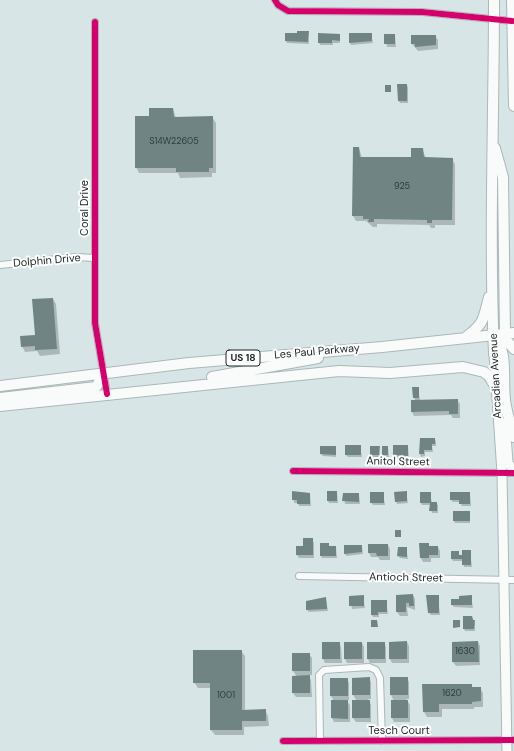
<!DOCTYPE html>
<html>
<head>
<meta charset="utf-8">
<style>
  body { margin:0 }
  canvas { display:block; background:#d7e5e6 }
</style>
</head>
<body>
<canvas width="514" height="751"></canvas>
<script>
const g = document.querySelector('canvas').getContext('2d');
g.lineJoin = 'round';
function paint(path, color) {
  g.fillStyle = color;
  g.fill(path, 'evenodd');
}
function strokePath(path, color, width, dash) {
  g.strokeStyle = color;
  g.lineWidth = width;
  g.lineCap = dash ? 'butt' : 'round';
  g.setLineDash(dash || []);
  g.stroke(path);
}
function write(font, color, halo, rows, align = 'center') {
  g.font = font + ' "DM Sans",sans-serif';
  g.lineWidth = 4;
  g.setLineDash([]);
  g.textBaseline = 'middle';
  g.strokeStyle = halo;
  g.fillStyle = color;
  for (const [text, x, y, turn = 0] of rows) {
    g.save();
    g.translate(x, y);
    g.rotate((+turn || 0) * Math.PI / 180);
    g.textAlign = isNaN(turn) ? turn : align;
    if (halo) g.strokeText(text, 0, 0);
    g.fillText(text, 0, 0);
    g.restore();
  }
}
paint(new Path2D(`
  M308 32 309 44 287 43 286 41Z
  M371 34 373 43 351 45 350 43Z
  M339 35 340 43H333V45H320L319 42Z
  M385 35H395L396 47H387Z
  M435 36 438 40V49L418 51 412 44Z
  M398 85H406L408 87V103H400L399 101Z
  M173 109 176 118 212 117 216 123V173H212V177L180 178 178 173H139L136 167 150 117Z
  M359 148 362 158H412L422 149 426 158 452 159 455 164V225H435V228H431L429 225 377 224V227H373L366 221H356L353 216Z
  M53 299 56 304 60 354 40 356 37 351 25 352 22 346 36 336Z
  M418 388 420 400H457L460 404V418H453L451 415 414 416 412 412 415 400 414 397Z
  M421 439H434L436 441V446H432L433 452H425V456L421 457 420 454Z
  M360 446 362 457H348L346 455Z
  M394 446H408L409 458H396Z
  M335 447 336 457 323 456 321 454Z
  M379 447 380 457H372L371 455Z
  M388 447 389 457H385L383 455Z
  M293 492 310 494 311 506H299L298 503H294Z
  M337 492 338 503H329L328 501Z
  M406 492 408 503 397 504 396 501Z
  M383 493 385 505H373L371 502Z
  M430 493 432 503H436L438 505V513H432L430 505H422L421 503Z
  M470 493 471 506H462L460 502H453L451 500Z
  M344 494H359L360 504H345Z
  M469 512 470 523H455L454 521Z
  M312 539 314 543V558H299L297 555Z
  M328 544 330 547H336L337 558H322L321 556Z
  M428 544 430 547H438L440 551V558H431V562H423L421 558Z
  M388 545 390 549V560H380L378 557H371L369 553Z
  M362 546 363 554 346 556 345 554Z
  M406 548 408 559 400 558 398 556Z
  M470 551 472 567H464L463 561H453L452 559V552H458L460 556H463Z
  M413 595 415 599V610L407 607 408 616H400L397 612V596Z
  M363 596 365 608 352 609 350 597Z
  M438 596 440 615H431L429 613Z
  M471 596 473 608 454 607 452 605 460 599Z
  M326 599 328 611 309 612 307 610Z
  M386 601 388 614H379V617H373L372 615Z
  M472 617 475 623V631H465L464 629Z
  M407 642 409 646V663H392L390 659Z
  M478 642 480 646V665L456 666 453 662V643Z
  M323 643H339L341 647 342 663H325L323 659Z
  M345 643H362L364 647V663H347L345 659Z
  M368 643H384L386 647V663H370L368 659Z
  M241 651 245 656V711L265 710 268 716 269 726 244 727V735H215L211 730V688H198L194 682Z
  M309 654 312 658V675H308L311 680 312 697H296L293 693V677H297L293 671Z
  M369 678 371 682V699H368L371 705V722H356L353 718V701H357L353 695V679Z
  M391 678H407L409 682V699H406L410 705V722H394L392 718 394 701 391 695Z
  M347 679 349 683V700H346L350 705V722H334L332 718V701H334L331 696Z
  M471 685 473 688H480L483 693V707H474V709H442V717H427L424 712Z`), '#0003');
paint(new Path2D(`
  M297 31H309L308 42 285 41V33H297Z
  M318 33 340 34V41L332 40V43H318Z
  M349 33H372V41L349 43Z
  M384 34H395V44H384Z
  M411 35H436V45L415 47V44H411Z
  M397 84H407V101H398Z
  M385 85H391V92H385Z
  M149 108H173L174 117 213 116V168H209V172H176V168H135V116H149Z
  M353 147H359L360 157H411V148H423L424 157 453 158 452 220H432V223H427V220L374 219V222H368L369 219H363V216H352Z
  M53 298 57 349 35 350V346L21 347 20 336 35 335 32 299Z
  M412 387H419V398H413Z
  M458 399V414H449V411L411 412V400Z
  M420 438H435V444H432V450H424V454H419Z
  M345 445H361V455H345Z
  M393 445H408V456L393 455Z
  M320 446H336V455L320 454Z
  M370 446H380L379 455H370Z
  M382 446H388V455H382Z
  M292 491 310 493V504H297V500H292Z
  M327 491H337V501H327Z
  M407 491V501L395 502 394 492Z
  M370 492H384V503H370Z
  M420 492H431V502H437V511H429L430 503H420Z
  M450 492H470V504H459V500H450Z
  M343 493H359V502L342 501Z
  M453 511H470V521H453Z
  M395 530H401V537H395Z
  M303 538H313V555H296V546H303Z
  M320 543H329V546H336V556H320Z
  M419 543H429V546H438V555H429V558H420Z
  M368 544H388V556H377L376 553H368Z
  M344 545H362V552L344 554Z
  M398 547H407V557L397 556Z
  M462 550H471V565H462V559H451V551H459V555H462Z
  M413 594 414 606H409V603H406V612H396V595Z
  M364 595V606H349V596Z
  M426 595H439V613H428Z
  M472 595V605H451V599H459V596Z
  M326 597 327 609 306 610V601Z
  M371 600H387V612H378V615H371Z
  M463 616H472L473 620H475L474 629H463Z
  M371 620H377L378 627H371Z
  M453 620H460V627L453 628Z
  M407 641V659H389V642Z
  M478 641 479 662H452V642Z
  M322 642H340V659H322Z
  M344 642H362V659H344Z
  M367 642H385V659H367Z
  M193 650H242V710L266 709V721H242V730H210V683H193Z
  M292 653H310V671H292Z
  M310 675V693H292V676Z
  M370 677V695H352V678Z
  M390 677H408V695H390Z
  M330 678H348V696H330Z
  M422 684H472V687H481V701L472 702V704H439V712H423Z
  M331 700H348V719L331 718Z
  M352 700H370V718H352Z
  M391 700H408V718H391Z`), '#708484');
const minor = new Path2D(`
  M275 0 278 5 288 11 422 12 512 21
  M95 22V323L107 394
  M0 265 77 257 94 258
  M293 471 514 473
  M299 576 514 580
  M283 741 514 740
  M320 741 319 675 324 670 369 667 376 670 380 678 382 741`);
const secondary = new Path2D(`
  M494 354 502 473 507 751
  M502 423 506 435 508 463 514 470`);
const primary = new Path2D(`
  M512 0 514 106
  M495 148 503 177 505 334 507 341 514 349
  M494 336C510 353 501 385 506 406 508 417 511 427 514 437
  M466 337C485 323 483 319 489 297
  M494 354C489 236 494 118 494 0
  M212 377 318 358
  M0 386 189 363 382 347 514 333
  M0 398 96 387 104 374
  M0 406 339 371 390 373 463 367 484 372 489 376 496 388`);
strokePath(minor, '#acb7b7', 8);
strokePath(secondary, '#acb7b7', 11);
strokePath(primary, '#acb7b7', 12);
strokePath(minor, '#f9fbfb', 6);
strokePath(secondary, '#f9fbfb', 9);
strokePath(primary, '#f9fbfb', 10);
strokePath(new Path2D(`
  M275 0 278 5 288 11 422 12 512 21
  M95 22V323L107 394
  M293 471 514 473
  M283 741 514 740`), '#d6006c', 6);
write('9px', '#2f3b3b', null, [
  ["S14W22605",174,142],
  ["925",402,187],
  ["1630",465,652],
  ["1620",452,694],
  ["1001",226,696]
]);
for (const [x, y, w] of [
  [243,358,34]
]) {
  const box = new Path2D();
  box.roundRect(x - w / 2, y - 8, w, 16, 3);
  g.fillStyle = '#fff';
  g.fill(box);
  strokePath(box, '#192323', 1);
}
write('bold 10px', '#192323', null, [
  ["US 18",243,358]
]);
write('11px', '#192323', '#fff', [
  ["Coral Drive",85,208,-90],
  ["Dolphin Drive",47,261,-5],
  ["Les Paul Parkway",317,352,-5],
  ["Arcadian Avenue",496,376,-93],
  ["Anitol Street",398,462,1],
  ["Antioch Street",406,578,1],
  ["Tesch Court",399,731]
]);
</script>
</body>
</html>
